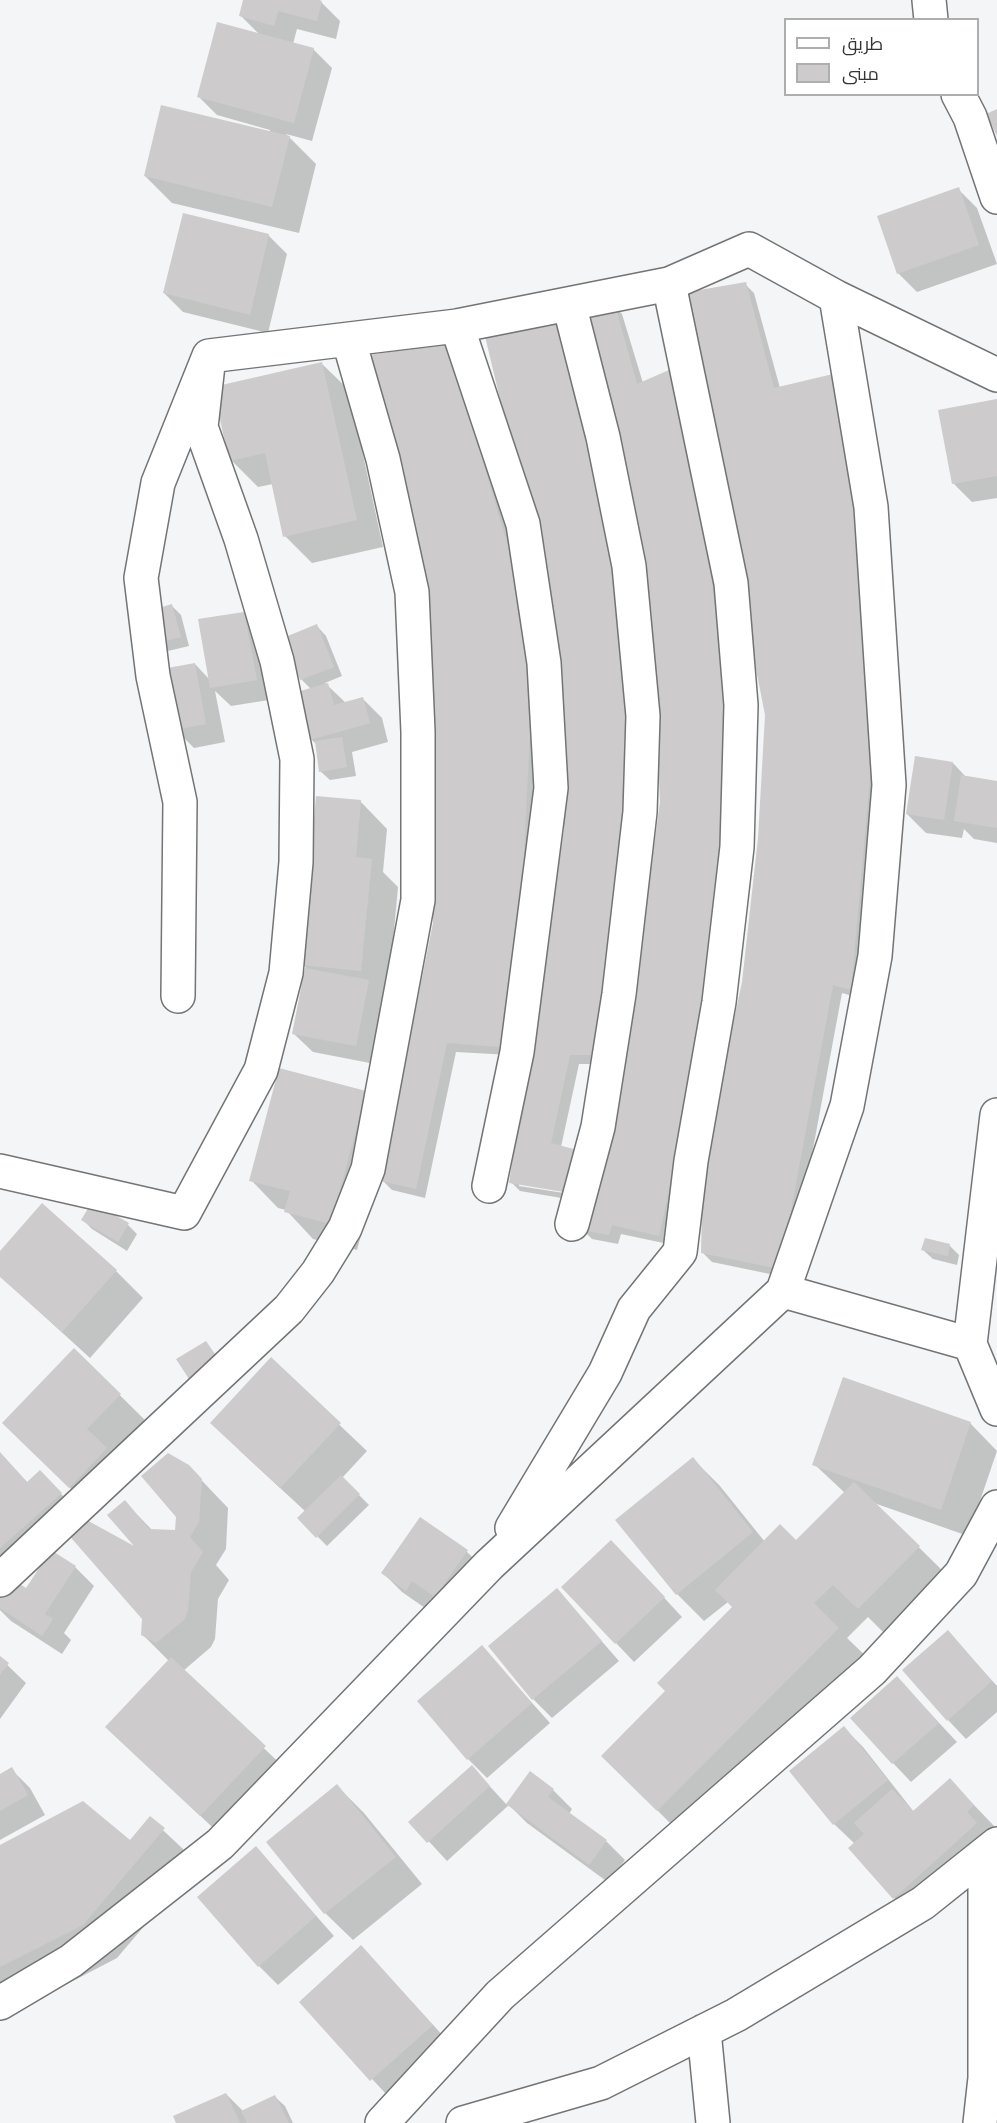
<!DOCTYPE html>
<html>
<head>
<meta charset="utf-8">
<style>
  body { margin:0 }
  #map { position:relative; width:997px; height:2123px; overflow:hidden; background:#f3f5f6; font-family:Ubuntu,Cairo,sans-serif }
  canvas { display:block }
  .legend { position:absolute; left:784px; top:18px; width:195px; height:78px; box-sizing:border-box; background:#fff; border:2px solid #adaeae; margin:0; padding:8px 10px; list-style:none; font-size:18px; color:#333434 }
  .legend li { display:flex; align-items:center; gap:12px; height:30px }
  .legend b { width:30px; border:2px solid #adaeae }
</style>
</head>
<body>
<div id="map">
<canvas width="997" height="2123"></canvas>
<ul class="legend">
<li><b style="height:8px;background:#fff"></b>طريق</li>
<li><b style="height:16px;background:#cdcbcb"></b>مبنى</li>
</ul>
</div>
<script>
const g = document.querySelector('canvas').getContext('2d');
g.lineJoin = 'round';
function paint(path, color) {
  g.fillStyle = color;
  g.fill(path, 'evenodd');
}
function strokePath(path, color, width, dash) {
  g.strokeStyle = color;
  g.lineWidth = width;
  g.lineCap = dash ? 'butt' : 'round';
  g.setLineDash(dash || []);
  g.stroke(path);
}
paint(new Path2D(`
  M244 0H313L321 2 340 21 336 39 297 29 293 44 313 49 332 68 312 141 286 134 316 164 299 233 172 203 145 176 270 132V130L217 115 198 96 260 35 240 15Z
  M958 189 977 208 997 264 917 292 898 273Z
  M268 235 287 254 268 333 183 312 164 293Z
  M745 284 754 293 780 388 874 560 880 765 860 998 842 993 789 1278 712 1262 703 1253 744 983 760 838 766 715Z
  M613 304 622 314 643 383 669 372 678 381 710 510 735 711 668 1244 621 1234 618 1244 592 1239 583 1230 638 977 661 802 653 629Z
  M561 318 570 327 628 593 640 720 636 827 604 1064H579L561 1147 580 1152 589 1161 579 1201 520 1191 511 1182 565 829 562 650 486 333ZM519 1183 578 1192 577 1195 519 1186Z
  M448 345 521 571 542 682 530 923 510 1055 456 1052 425 1198 392 1190 383 1181 435 923Z
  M321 363 349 390 383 547 312 563 285 536 273 484 258 487 231 460Z
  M997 401V498L972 502 953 483Z
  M172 606 181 615 189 646 168 651 159 642Z
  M244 613 263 632 275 699 231 706 215 691 225 742 194 748 175 729 195 664 210 680Z
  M317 626 326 636 342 676 325 683 346 703 363 699 382 718 388 742 352 752 356 776 330 780 320 771 316 744 311 739V689L301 679Z
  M953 763 966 777 997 782V843L974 839 964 829 962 838 926 833 907 814Z
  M360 801 387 829 383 872 398 887 388 997 383 996 387 1001 375 1064 313 1052 294 1034 306 968 303 964Z
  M365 1093 392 1120 357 1250 313 1239 286 1210 278 1208 251 1180Z
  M83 1220 128 1225 137 1234 127 1251 92 1229Z
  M926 1240 950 1246 959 1255 957 1265 933 1259 923 1250Z
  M0 1253 116 1271 143 1298 90 1358 0 1276Z
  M74 1350 147 1422 133 1476 97 1514 31 1450Z
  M271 1360 367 1451 342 1478 369 1505 327 1546 299 1518 306 1512 239 1450Z
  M970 1423 997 1451 968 1536 874 1503 953 1581 892 1641 868 1617 847 1638 872 1662 691 1844 603 1756 667 1691 734 1607 728 1602 704 1621 677 1594 618 1520 693 1459 720 1486 765 1542H796L845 1493 814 1464Z
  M0 1453 28 1483 40 1472 88 1522 139 1551 125 1502 153 1531 176 1532 188 1466 228 1508 226 1549 216 1565 229 1580 218 1599 215 1639 211 1647 183 1671 292 1775 228 1842 135 1754 169 1661 142 1634 144 1619 71 1536 52 1552 75 1567 94 1586 64 1633 71 1640 62 1654 11 1621 0 1610ZM46 1558 26 1590 17 1584Z
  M421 1519 467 1552 486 1570 455 1615 431 1599 425 1608 402 1592 383 1573Z
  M630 1561 682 1617 634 1662 616 1643Z
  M557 1590 619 1661 552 1718 533 1699Z
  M948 1632 997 1686V1712L966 1739 948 1720Z
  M482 1647 550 1723 487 1778 468 1759Z
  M0 1658 26 1683 0 1719Z
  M897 1678 957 1742 911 1782 893 1763Z
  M844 1728 863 1747 914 1812 950 1780 997 1829V1857L921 1925 894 1898 855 1844 834 1824Z
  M472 1767 507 1805 530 1773 553 1790 572 1809 569 1814 606 1841 625 1860 609 1883 527 1823 509 1805 447 1861 411 1822Z
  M11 1769 30 1788 45 1815 0 1840V1776Z
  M337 1786 364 1813 422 1884 353 1940 325 1913 268 1842Z
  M150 1818 198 1863 117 1958 0 2019V1847L130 1843Z
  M256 1848 334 1936 278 1985 259 1966Z
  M361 1947 459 2053 398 2107 301 2002Z
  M226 2094 244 2112 275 2097 285 2106 293 2123H177Z`), '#0003');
paint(new Path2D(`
  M243 0H319L322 1 317 21 278 11 274 26 239 16Z
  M217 22 314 48 294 123 197 97Z
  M161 105 290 136 272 207 144 176Z
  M997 109V136L986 114Z
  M959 187 979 245 897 274 877 216Z
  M183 213 269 234 250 315 163 293Z
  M746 282 774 388 833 374 865 551 857 552 872 755 851 990 833 985 780 1269 701 1253 703 1164 742 982 758 838 765 715 682 293Z
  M614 302 637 384 669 370 701 499 727 700V803L700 1049 659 1236 612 1225 609 1235 581 1230 636 977 660 802 652 629 583 315Z
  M561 316 619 583 631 710 628 817 595 1055H570L551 1143 581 1151 570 1193 509 1183 564 829 560 650 484 332Z
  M448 343 512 560 533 672 521 913 501 1047 447 1043 416 1189 381 1181 433 923V726L369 355Z
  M322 362 357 520 283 537 265 453 229 461 213 387Z
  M997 399V476L952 484 938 410Z
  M172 604 181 637 158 643 149 611Z
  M244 612 257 680 210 688 198 619Z
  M317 624 334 667 300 680 283 638Z
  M195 663 206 724 174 730 162 669Z
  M328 683 334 705 363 697 370 723 310 740 297 692Z
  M342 737 347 767 319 772 315 741Z
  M915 756 953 762 944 820 906 814Z
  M961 775 997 781V828L954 821Z
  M316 796 361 800 356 857 372 859 361 971 301 965Z
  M305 968 369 980 356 1046 292 1034Z
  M279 1068 366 1091 331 1224 284 1212 290 1191 249 1181Z
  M92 1202 129 1223 118 1242 81 1220Z
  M42 1203 117 1270 62 1332 0 1277V1251Z
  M925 1238 950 1244 948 1256 921 1250Z
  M206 1341 219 1360 189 1379 176 1359Z
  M74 1348 121 1394 87 1429 107 1448 69 1488 2 1423Z
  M271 1357 341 1423 280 1488 210 1423Z
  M843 1377 971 1422 941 1510 812 1465Z
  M0 1452 27 1482 40 1470 62 1493 0 1548Z
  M168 1453 189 1465 202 1479 199 1522 190 1537 203 1552 191 1572 188 1611 184 1620 156 1643 141 1635 142 1619 66 1532 83 1518 134 1546 107 1515 125 1500 149 1529 175 1530 176 1517 141 1476Z
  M693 1457 753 1532 676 1595 615 1520Z
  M341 1475 360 1494 316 1538 297 1518Z
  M854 1482 920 1546 858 1609 833 1585 814 1603 839 1628 657 1811 601 1756 665 1691 657 1683 732 1607 715 1590 780 1524 796 1540Z
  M420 1517 468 1550 435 1597 412 1581 406 1591 381 1573Z
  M611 1540 665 1597 615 1644 561 1587Z
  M51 1550 76 1566 45 1614 53 1619 42 1636 0 1608V1588L8 1576 26 1588Z
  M557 1588 602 1641 532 1700 488 1646Z
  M948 1630 992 1681 947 1721 902 1670Z
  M482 1645 532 1703 467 1760 417 1701Z
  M0 1656 9 1663 0 1675Z
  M171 1657 266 1746 200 1816 105 1727Z
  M897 1676 939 1723 892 1764 850 1718Z
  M844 1726 888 1780 833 1825 789 1771Z
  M472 1765 490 1786 427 1843 408 1822Z
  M12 1767 28 1795 0 1811V1774Z
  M530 1771 554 1789 548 1797 607 1840 589 1865 506 1804Z
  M950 1778 974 1805 967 1812 977 1823 893 1899 848 1848 864 1834 854 1823 892 1789 913 1811Z
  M337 1784 396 1857 324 1914 266 1842Z
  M83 1801 130 1840 150 1816 165 1828 83 1925 0 1967V1845Z
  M256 1846 316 1916 258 1967 197 1897Z
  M361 1945 433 2025 370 2081 299 2002Z
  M226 2093 240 2123H176L173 2116Z
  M275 2095 289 2123H247L241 2111Z`), '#cdcbcb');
const minor = new Path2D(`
  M929 0 931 20
  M958 94 970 117 997 197
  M569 304 603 437 629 566 643 716 640 812 619 994 598 1127 572 1224
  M457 326 523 524 544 663 551 788 517 1052 489 1186
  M209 356 457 326 669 284 749 249 836 297 997 375
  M997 1115 970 1344 997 1409
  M0 1171 184 1213 261 1070 286 973 296 862 297 759 277 661 241 539 201 427 209 356 158 483 141 578 153 676 180 802 178 996
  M783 1291 970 1344
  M512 1528 605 1373 634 1309 680 1252 691 1161 719 1002 737 847 741 705 731 583 669 284
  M0 1580 289 1309 318 1272 345 1228 368 1169 418 900V732L412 592 383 459 349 341
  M0 2003 71 1961 220 1844 489 1565 783 1291 847 1106 875 956 889 785 871 507 836 297
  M704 2031 713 2123
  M382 2123 500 1995 872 1670 961 1574 997 1507
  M463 2123 601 2083 736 2015 923 1903 997 1844
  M980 2123 985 2078V1854`);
strokePath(minor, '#727475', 36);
strokePath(minor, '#fff', 33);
</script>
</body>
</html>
